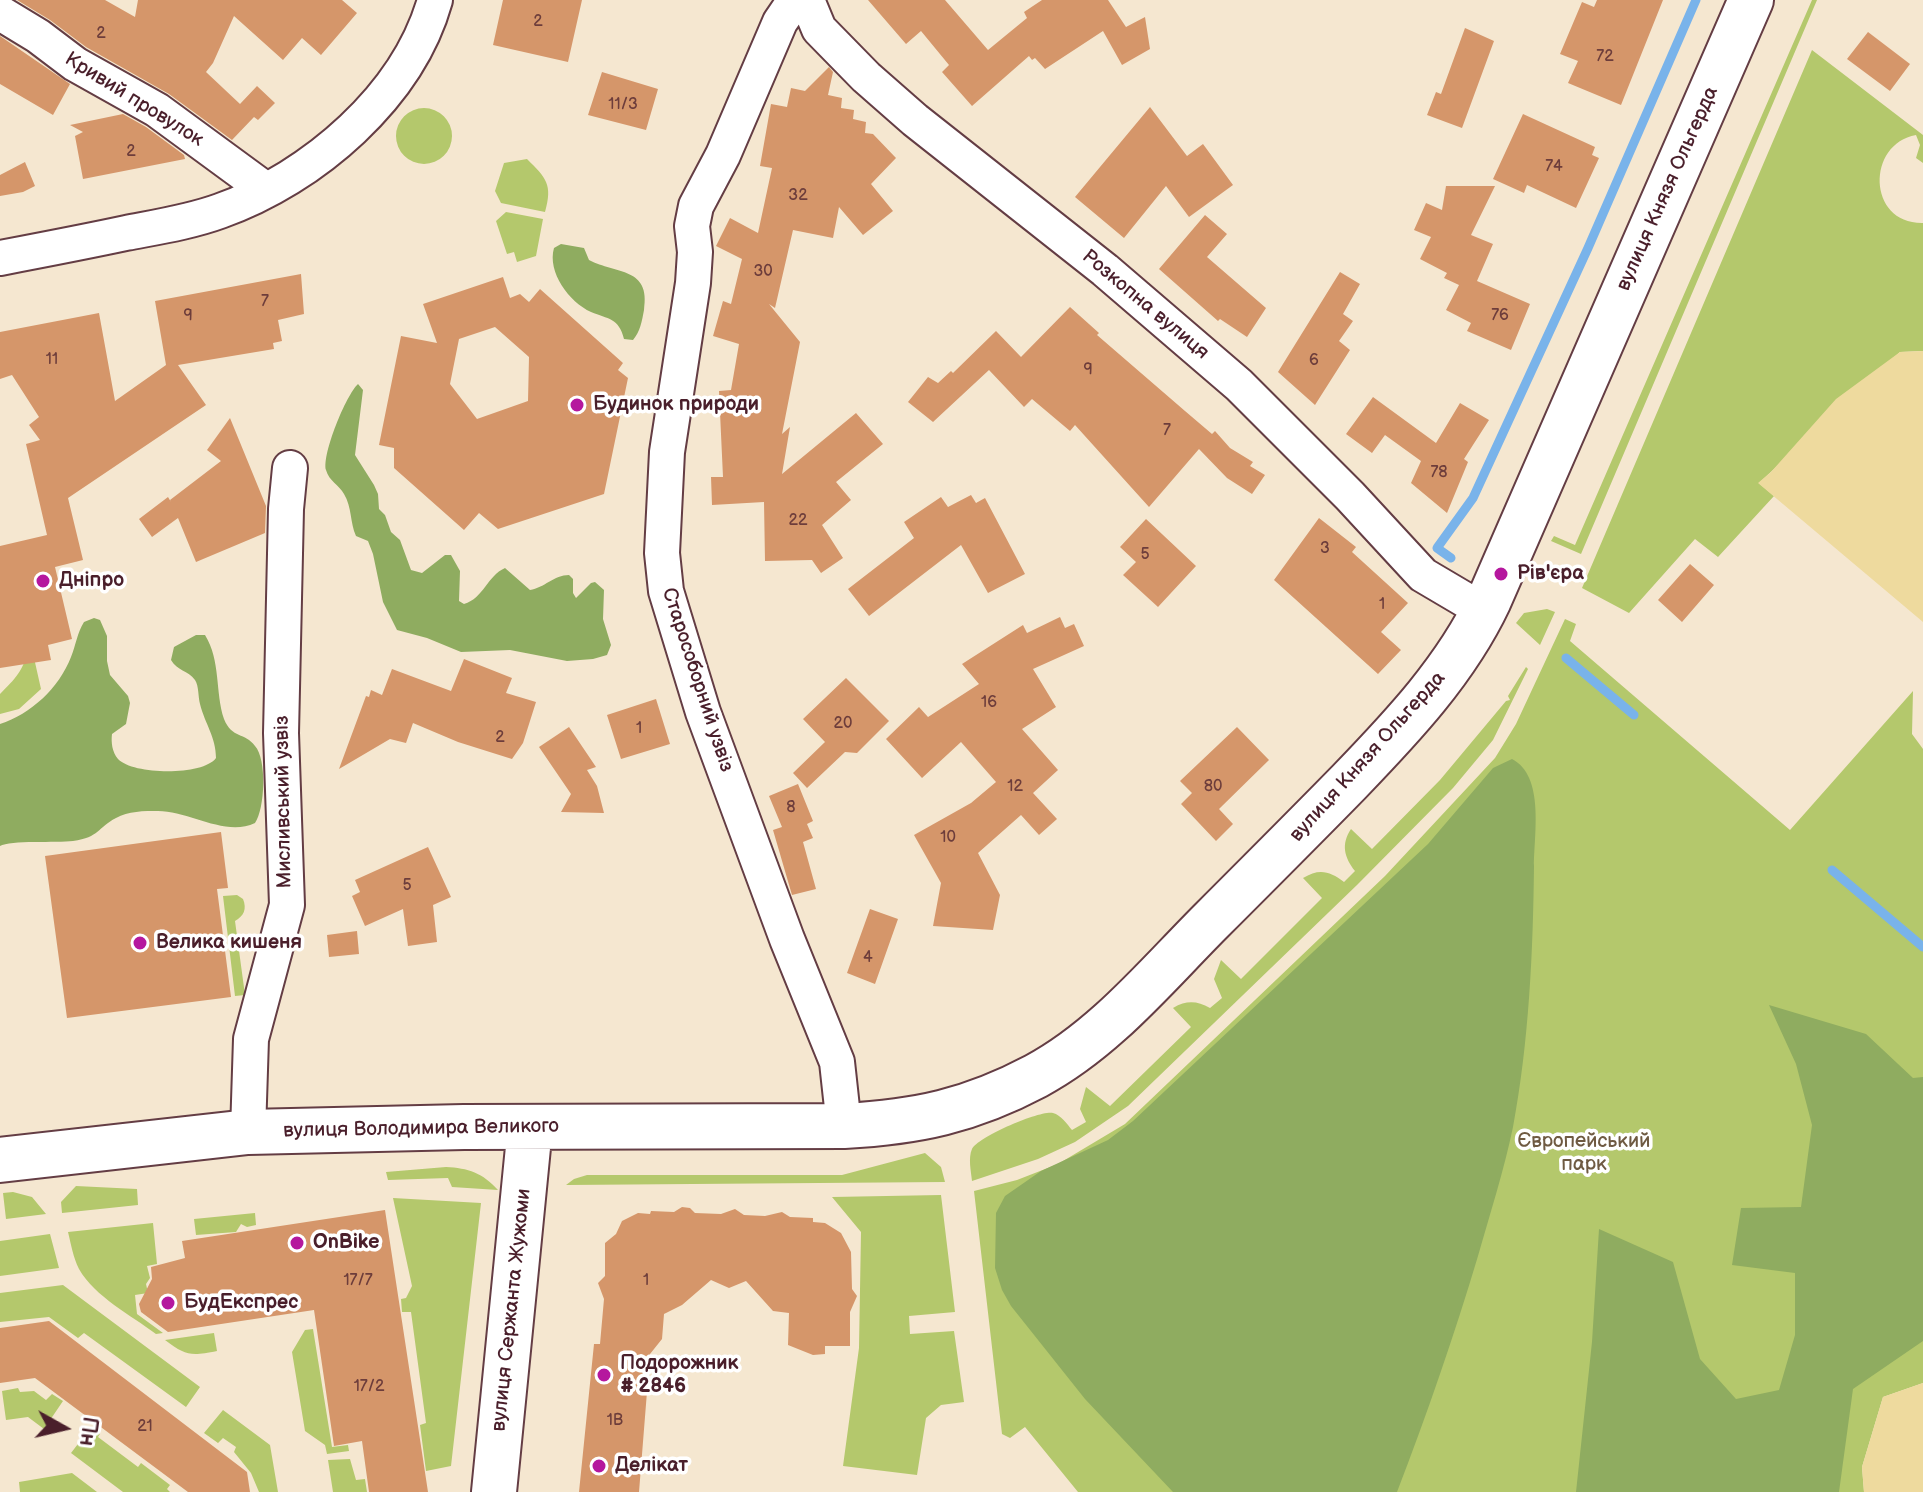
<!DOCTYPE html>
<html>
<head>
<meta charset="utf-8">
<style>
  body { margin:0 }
  #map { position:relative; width:1923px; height:1492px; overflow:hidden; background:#f5e7d0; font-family:"Balsamiq Sans",sans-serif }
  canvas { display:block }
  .north { position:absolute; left:24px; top:1388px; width:80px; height:80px; -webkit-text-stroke:6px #fff; paint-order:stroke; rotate:98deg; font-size:22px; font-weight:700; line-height:32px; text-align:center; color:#4a1f2b }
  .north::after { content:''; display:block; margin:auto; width:28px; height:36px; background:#4a1f2b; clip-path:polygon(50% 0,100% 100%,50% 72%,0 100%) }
</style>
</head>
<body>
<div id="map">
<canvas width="1923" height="1492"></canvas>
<div class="north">Пн</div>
</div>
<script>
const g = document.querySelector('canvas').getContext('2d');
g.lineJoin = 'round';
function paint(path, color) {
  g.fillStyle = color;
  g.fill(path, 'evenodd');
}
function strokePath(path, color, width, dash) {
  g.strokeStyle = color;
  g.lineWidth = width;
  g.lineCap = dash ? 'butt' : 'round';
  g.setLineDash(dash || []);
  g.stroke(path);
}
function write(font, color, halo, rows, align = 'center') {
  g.font = font + ' "Balsamiq Sans",sans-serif';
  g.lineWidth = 7;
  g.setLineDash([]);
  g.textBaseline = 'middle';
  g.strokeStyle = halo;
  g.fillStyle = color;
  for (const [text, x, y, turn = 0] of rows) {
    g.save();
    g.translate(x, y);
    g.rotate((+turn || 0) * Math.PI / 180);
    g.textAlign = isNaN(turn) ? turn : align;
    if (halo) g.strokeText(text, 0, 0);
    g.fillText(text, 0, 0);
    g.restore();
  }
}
paint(new Path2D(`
  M1812 0H1817L1581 554 1551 541 1554 536 1575 545Z
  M1812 50 1923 135V163L1916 158 1920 145 1916 135C1866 144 1867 224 1923 223V351L1900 352 1759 483 1774 496 1718 557 1695 539 1629 613 1582 588Z
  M396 136a28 28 0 1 1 56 0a28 28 0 1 1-56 0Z
  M527 159C546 178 553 184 545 212L501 203 495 191 504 163Z
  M506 212 543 219 536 256 517 262 514 252 507 254 496 221Z
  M1547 609 1555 612 1540 645 1516 623 1524 613Z
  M1565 619 1576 624 1570 641 1790 830 1913 691 1912 734 1923 749V1383L1883 1397 1862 1467 1864 1492H1078L1025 1427 1010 1438 1002 1434 974 1191 1017 1180 1058 1164 1125 1124 1385 876 1495 758 1516 724Z
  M28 649H32L41 689 19 709 0 714V694C15 679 24 670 28 649Z
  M1526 667 1528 669 1493 740 1453 788 1357 885 1128 1106 1075 1142 1038 1159 972 1181C971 1171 968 1158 972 1149 978 1137 1040 1110 1053 1113 1061 1115 1067 1124 1072 1130L1086 1122 1080 1109 1086 1087 1110 1106 1191 1027 1173 1008C1187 1000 1197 1001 1210 1008L1222 998 1214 979 1221 960 1241 979 1322 898 1303 878C1319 868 1330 871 1344 882L1355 871C1344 857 1341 844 1351 829L1372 849 1440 780 1506 701 1510 700 1508 696Z
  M237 895 243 899C247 909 244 916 235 921L245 995 235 996 223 896Z
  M925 1153 941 1167 945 1182 566 1185 574 1179 587 1175H842Z
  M446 1167C468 1168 483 1173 498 1190L452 1187 448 1178 388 1180 386 1172Z
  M76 1186 137 1189 138 1205 62 1213 61 1202Z
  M13 1192 32 1197 46 1214 6 1219 3 1193Z
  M941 1195 955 1312 909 1316 910 1334 954 1331 964 1402 941 1405 926 1418 917 1475 843 1466 859 1348 861 1232 832 1197Z
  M393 1198 481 1203 451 1466 426 1471 420 1425 426 1423 411 1312H402L401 1299 406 1298 412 1286Z
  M255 1213 256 1225 247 1227 241 1224 236 1232 196 1235 194 1219Z
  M153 1223 157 1264 147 1266 150 1278 146 1284 148 1293 135 1295 137 1314 163 1333 156 1334C131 1315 95 1297 79 1269 73 1257 71 1244 68 1232Z
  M50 1234 59 1268 0 1276V1241Z
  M63 1285 200 1387 186 1407 84 1333 78 1338 49 1317 0 1322V1293Z
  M313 1329 332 1447 348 1445 349 1451 327 1454 325 1445 305 1431 292 1352 305 1330Z
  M214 1333 217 1351C191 1356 186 1356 165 1340Z
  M18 1388 20 1392 34 1391 46 1400 52 1394 63 1401 44 1429 28 1417 6 1420 2 1391Z
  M223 1410 270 1445 278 1492H259L251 1473 234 1452 236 1447 223 1438 218 1443 204 1433Z
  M91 1427 100 1434 98 1437 138 1467 141 1463 170 1485 167 1489 170 1492H123L71 1453Z
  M350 1459 356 1480 365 1479 367 1492H333L328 1460Z
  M72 1473 97 1492H20L19 1482Z`), '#b4c86c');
paint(new Path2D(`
  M561 244 584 248 589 260C616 274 651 267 644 310 642 321 640 332 633 340L624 339C619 318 608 319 591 312 569 302 547 272 554 248Z
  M358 384 363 390 355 455 374 485 378 494 379 509 385 515 391 532 400 540 411 570 422 573 445 555H451L460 571 459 601 464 604C484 598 487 576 505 568L530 590C544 588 554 575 569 575L573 579V593L576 598 591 583 595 582 604 590 603 619 611 645 607 655 593 659 567 661 510 650 461 652 427 638 397 630 383 602 373 554 368 541 356 536C350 523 352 507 344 494 339 485 329 481 326 470 322 454 346 395 358 384Z
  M94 618 100 620 107 636V661L110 675 128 696 130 703 126 724 112 734C111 742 112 752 118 759 133 775 203 776 216 758 216 737 205 724 200 704 198 697 199 686 195 680 188 670 177 671 171 660L174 647 196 635H205C221 661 215 692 224 719 232 739 245 732 255 746 267 759 265 809 255 823 225 837 189 811 158 811 144 811 128 811 116 818 97 828 100 837 73 841 57 843 10 840 0 846V724C31 714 59 688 71 657 76 645 77 633 84 622Z
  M1512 759C1545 776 1534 835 1534 866 1533 953 1529 1041 1513 1127 1504 1170 1490 1214 1478 1256 1454 1336 1427 1414 1397 1492H1173L1085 1399 1011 1306 1002 1290 995 1268 996 1213 1005 1196 1041 1171 1108 1140 1133 1121 1428 844 1493 768Z
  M1769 1005 1866 1034 1913 1078 1923 1077V1341L1853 1389 1839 1492H1576L1592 1342 1599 1229 1673 1262 1700 1359 1736 1399 1779 1390 1795 1335V1273L1732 1265 1741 1208 1801 1207 1812 1125 1796 1064Z`), '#8fac60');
paint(new Path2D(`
  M1923 351V622L1758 483 1771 472 1836 399 1900 352Z
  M1923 1383V1492H1864L1862 1467 1883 1397Z`), '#eeda9e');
strokePath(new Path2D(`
  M1451 558 1437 548 1473 498 1588 248 1696 0
  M1566 658 1634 715
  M1832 870 1923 947`), '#79b3ea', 9);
paint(new Path2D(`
  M17 0H105L135 17 138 0H342L357 13 321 55 302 38 283 60 234 16 213 63 206 72 240 104 257 86 275 103 258 120 254 117 232 140 169 94 86 47 50 20Z
  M503 0H582L568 62 493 45Z
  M868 0H945L988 50 1027 18 1024 12 1042 0H1108L1126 27 1145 17 1150 49 1122 65 1103 31 1045 69 1035 58 1032 60 1029 56 972 106 942 72 949 65 921 31 906 44Z
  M1597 0H1663L1621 105 1568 83 1578 61 1560 54 1582 2 1594 7Z
  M1465 28 1494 41 1462 128 1427 115 1436 92 1441 94Z
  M1868 32 1910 64 1890 91 1847 59Z
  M0 36 70 84 53 115 0 84Z
  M829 67 833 72 828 95 842 98 841 108 854 110 853 119 866 122 865 133 873 134 896 158 871 184 893 211 863 235 839 207 833 238 793 230 775 308 769 304 800 342 782 434 790 427 782 474 856 413 883 444 836 482 851 500 822 525 843 558 821 573 812 560 765 561 764 502 712 505 711 477H723L719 391 731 390 739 344 713 336 723 301 731 304 742 259 716 246 730 218 758 233 772 168 760 166 771 104 787 107 791 88 805 91Z
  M602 72 658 89 646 130 588 115Z
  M1150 107 1187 156 1203 144 1233 185 1189 217 1166 186 1124 238 1075 197Z
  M123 114 146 127 184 155 185 159 83 179 75 136 83 132 70 125Z
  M1523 114 1595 147 1592 155 1599 158 1576 208 1527 185 1524 193 1493 179Z
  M25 162 35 186 23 192 0 196V175Z
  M1446 186H1495L1471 235 1493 244 1477 281 1530 304 1511 350 1467 331 1471 323 1446 310 1459 285 1444 278 1447 273 1420 259 1431 237 1414 230 1426 203 1442 210Z
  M1205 215 1227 234 1207 257 1266 308 1247 337 1220 319 1218 321 1159 269Z
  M1340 272 1360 284 1343 314 1353 321 1339 341 1350 350 1315 405 1278 372Z
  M301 274 304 314 278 320 282 341 273 343 274 349 178 365 206 405 68 498 83 560 55 567 72 639 48 645 51 660 0 668V546L47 535 26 444 40 440 29 425 39 417 12 375 0 379V332L99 313 115 401 166 365 155 301Z
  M503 277 510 298 520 294 529 302 540 289 623 363 618 370 628 378 604 494 498 529 479 513 464 530 394 468V448L379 445 401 336 437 343 423 304ZM495 327 529 357 528 401 477 419 450 384 459 339Z
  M1070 307 1099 333 1097 335 1185 411 1212 434 1215 431 1230 448 1253 462 1250 466 1265 475 1252 494 1227 478 1199 449 1149 507 1075 425 1070 431 1032 399 1024 407 989 370 933 422 908 402 928 377 938 383 951 371 953 373 996 331 1021 357Z
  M1373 397 1436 443 1460 403 1489 420 1464 459 1468 462 1447 513 1411 483 1421 461 1385 435 1372 453 1346 434Z
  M230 418 266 506 265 533 196 562 178 518 152 537 139 519 168 497 171 502 170 500 221 461 207 450Z
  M971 495 976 503 985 498 1025 574 988 593 961 545 869 616 848 589 914 538 904 522 941 497 948 507Z
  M1319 518 1356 547 1352 552 1408 603 1381 632 1401 650 1378 674 1274 580Z
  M1146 519 1196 566 1158 607 1123 575 1136 562 1120 547Z
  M1690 564 1714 585 1682 622 1658 600Z
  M1060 617 1065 628 1074 624 1084 646 1033 669 1056 707 1022 729 1058 770 1033 793 1057 819 1039 835 1021 815 978 853 1000 895 993 930 933 926 941 883 914 835 971 803 996 782 961 742 922 778 886 739 919 707 928 717 979 684 962 664 1023 625 1027 633Z
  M464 659 512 678 506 693 536 702 523 743 512 759 458 742 413 723 406 743 390 739 339 769 366 696 369 697 371 690 382 695 392 669 451 691Z
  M846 678 889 721 857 753 845 752 807 788 793 773 825 742 803 719Z
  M656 699 670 744 621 759 607 715Z
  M569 727 596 767 587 770 597 786 604 813 561 812 571 794 539 747Z
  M1237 727 1269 760 1219 809 1233 824 1216 841 1181 804 1192 793 1180 781Z
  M798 784 813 821 807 824 813 838 803 842 816 889 792 895 773 830 782 827 769 796Z
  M221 832 228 888 217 889 231 997 67 1018 45 856Z
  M428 847 451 897 433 905 437 942 408 946 403 909 365 926 352 896 360 892 355 880Z
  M870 909 898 919 875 984 847 973Z
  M357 931 359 954 329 957 327 935Z
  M682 1207 690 1208 695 1213 721 1214 735 1209 744 1215 765 1216 782 1212 790 1217 813 1218V1222L825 1223 841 1233 851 1252 852 1289 857 1296 850 1312V1346H825V1354L813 1355 788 1345 789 1313 773 1311 746 1281 729 1288 711 1280 682 1305 664 1314 662 1339 650 1354 639 1492H579L594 1344H600L604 1299 598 1283 605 1276V1243L616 1234 622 1221 638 1213 650 1214 651 1211 674 1212Z
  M385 1210 428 1492H369L362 1441 334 1446 314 1310 168 1332 141 1312 139 1304 152 1279 151 1267 185 1258 182 1241Z
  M49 1321 247 1472 250 1492H188L35 1378 0 1383V1328Z`), '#d5966a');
const minor = new Path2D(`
  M795 0 780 22 723 155 696 206 692 226 695 252 693 283 667 452 662 553 666 591 703 712 787 939 837 1062 844 1126
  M807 0 819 29 866 77 915 120 1105 270 1239 385 1350 496 1423 575 1484 611
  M0 13 38 36 75 64 157 110 266 190
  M0 258C42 250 84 242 126 233 157 227 190 222 220 211 313 178 408 96 435 0
  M248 1132 251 1039 287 905 281 733 286 509 290 468`);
const secondary = new Path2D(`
  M0 1160 248 1132 464 1127 844 1126C917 1122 970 1111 1036 1076 1105 1039 1157 975 1212 920 1258 874 1304 828 1349 782 1402 727 1456 670 1489 600L1751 0
  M494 1492 530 1127`);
strokePath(minor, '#643d44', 38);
strokePath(secondary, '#643d44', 48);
strokePath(minor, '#fff', 34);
strokePath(secondary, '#fff', 44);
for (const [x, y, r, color] of [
  [577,405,8,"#b5179e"],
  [1501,574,8,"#b5179e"],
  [43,581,8,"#b5179e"],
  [140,943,8,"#b5179e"],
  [297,1243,8,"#b5179e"],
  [168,1303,8,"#b5179e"],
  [604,1375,8,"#b5179e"],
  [599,1466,8,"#b5179e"]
]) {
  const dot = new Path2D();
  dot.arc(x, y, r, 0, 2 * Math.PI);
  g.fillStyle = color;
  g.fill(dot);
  strokePath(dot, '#fff', 3);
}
write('16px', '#6d3d3b', null, [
  ["2",538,22],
  ["2",101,34],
  ["72",1605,57],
  ["11/3",623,105],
  ["2",131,152],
  ["74",1554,167],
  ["32",798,196],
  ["30",763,272],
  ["7",265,302],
  ["9",188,316],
  ["76",1500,316],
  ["11",52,360],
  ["6",1314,361],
  ["9",1088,370],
  ["7",1167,431],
  ["78",1439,473],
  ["22",798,521],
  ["3",1325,549],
  ["5",1145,555],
  ["1",1382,605],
  ["16",989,703],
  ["20",843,724],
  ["1",639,729],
  ["2",500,738],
  ["12",1015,787],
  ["80",1213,787],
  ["8",791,808],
  ["10",948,838],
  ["5",407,886],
  ["4",868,958],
  ["17/7",358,1281],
  ["1",646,1281],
  ["17/2",369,1387],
  ["1В",615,1421],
  ["21",145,1427]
]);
write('20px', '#4a1f2b', '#fff', [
  ["Кривий провулок",134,100,32],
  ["вулиця Князя Ольгерда",1668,189,-66],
  ["Розкопна вулиця",1145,305,40],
  ["Старособорний узвіз",697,680,72],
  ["вулиця Князя Ольгерда",1368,757,-48],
  ["Мисливський узвіз",284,802,-91],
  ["вулиця Володимира Великого",421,1129,-1],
  ["вулиця Сержанта Жужоми",512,1310,-84]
]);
write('bold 20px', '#4a1f2b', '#fff', [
  ["Будинок природи",593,405],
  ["Рів'єра",1517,574],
  ["Дніпро",59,581],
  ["Велика кишеня",156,943],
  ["OnBike",313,1243],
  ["БудЕкспрес",184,1303],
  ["Подорожник",620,1364],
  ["# 2846",620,1387],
  ["Делікат",615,1466]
], 'left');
write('20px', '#6f5a42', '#fff', [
  ["Європейський",1584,1142],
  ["парк",1584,1165]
]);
</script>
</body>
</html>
